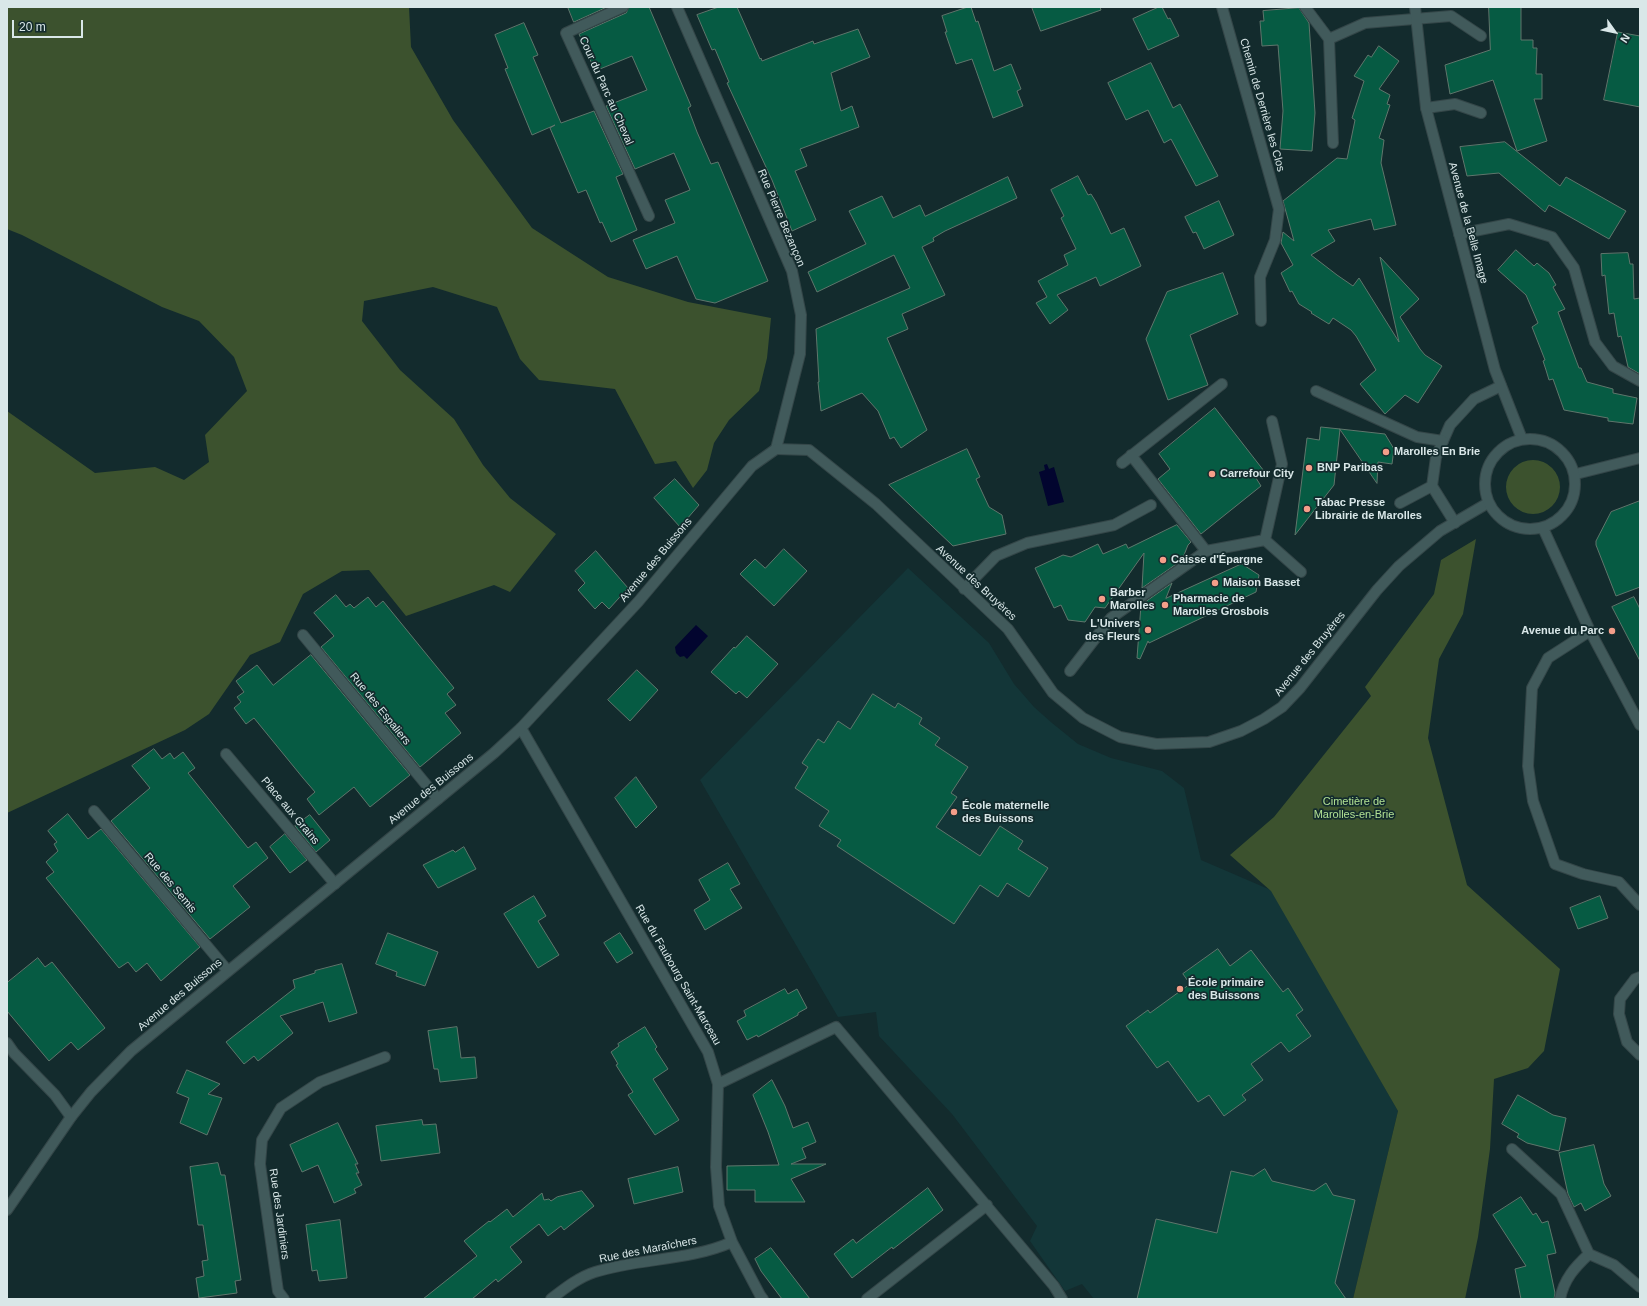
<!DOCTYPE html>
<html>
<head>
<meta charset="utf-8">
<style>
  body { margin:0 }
  #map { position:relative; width:1647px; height:1306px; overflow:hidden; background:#132b2d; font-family:Arial,sans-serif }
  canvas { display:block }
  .frame { position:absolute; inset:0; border:8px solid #d9e7e8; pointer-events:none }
  .north { position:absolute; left:1595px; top:12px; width:40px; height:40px; -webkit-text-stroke:3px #132b2d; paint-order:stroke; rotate:123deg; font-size:11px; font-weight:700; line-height:16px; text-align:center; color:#d9e7e8 }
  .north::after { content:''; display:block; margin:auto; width:14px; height:18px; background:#d9e7e8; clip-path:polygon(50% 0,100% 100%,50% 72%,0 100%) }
  .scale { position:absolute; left:12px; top:20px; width:71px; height:18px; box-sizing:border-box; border:2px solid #d9e7e8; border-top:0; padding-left:5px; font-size:12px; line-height:14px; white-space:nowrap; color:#d9e7e8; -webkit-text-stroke:3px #132b2d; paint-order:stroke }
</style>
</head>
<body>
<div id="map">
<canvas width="1647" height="1306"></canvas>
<div class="frame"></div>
<div class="north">N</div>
<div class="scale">20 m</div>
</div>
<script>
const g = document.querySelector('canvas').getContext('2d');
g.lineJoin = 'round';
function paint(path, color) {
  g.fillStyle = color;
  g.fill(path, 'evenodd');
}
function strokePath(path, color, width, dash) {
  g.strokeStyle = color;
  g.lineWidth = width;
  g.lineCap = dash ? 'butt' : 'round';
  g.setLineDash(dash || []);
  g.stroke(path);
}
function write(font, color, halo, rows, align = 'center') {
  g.font = font + ' Arial,sans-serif';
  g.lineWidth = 3.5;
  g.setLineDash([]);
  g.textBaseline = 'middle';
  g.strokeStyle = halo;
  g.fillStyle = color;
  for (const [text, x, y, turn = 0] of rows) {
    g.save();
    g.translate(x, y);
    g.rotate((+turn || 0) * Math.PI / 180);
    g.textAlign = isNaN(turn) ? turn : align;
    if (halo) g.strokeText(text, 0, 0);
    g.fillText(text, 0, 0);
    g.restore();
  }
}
paint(new Path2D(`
  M908 568 989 643 1014 684 1034 707 1052 723 1078 744 1111 758 1162 771 1184 788 1201 860 1273 891 1398 1111 1353 1299H1094L1082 1284 1065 1291 1030 1241 1037 1226 952 1114 879 1036 876 1012 838 1017 700 780Z`), '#133638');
paint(new Path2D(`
  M7 7H409L411 47 453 120 532 228 608 277 688 302 771 318 767 358 759 391 729 420 714 443 707 470 693 488 676 461 655 464 615 389 539 380 520 359 497 307 433 287 364 301 362 321 400 370 454 419 483 465 510 498 556 534 510 592 494 585 406 616 369 570 342 571 303 594 280 642 250 655 209 714 185 730 7 813V411L95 473 155 467 184 480 209 462 205 435 247 391 234 357 199 321 162 307 22 235 7 229Z
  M1506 487a27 27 0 1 1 54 0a27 27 0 1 1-54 0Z
  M1476 539 1463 614 1439 659 1428 738 1467 885 1560 969 1544 1051 1528 1068 1494 1079 1490 1149 1478 1237 1465 1299H1353L1398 1111 1271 891 1230 855 1274 817 1371 696 1365 687 1434 594 1441 560Z`), '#3c522e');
paint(new Path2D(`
  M1047 464 1049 469 1054 467 1064 502 1048 506 1039 472 1045 470 1044 465Z
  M696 625 708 636 687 659 684 656 680 657 676 653 675 647Z`), '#02052f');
const building = new Path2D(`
  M568 7H607L574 22Z
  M629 7H649L691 106 688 108 697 132 711 164 718 162 768 281 715 303 696 299 677 256 646 269 633 240 675 223 665 200 690 190 674 153 635 169 606 106 647 90 632 56 595 71 579 34 626 13Z
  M719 7H737L760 59 761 58 762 61 813 41 814 44 858 29 870 57 831 73 841 111 852 106 859 127 800 149 807 166 795 171 816 220 792 231 772 180 727 83 729 82 715 49 712 50 697 15Z
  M968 7H971L976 22 978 21 994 71 1011 64 1021 89 1017 91 1023 106 993 118 972 59 956 64 945 32H947L942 16Z
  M1032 7H1100L1101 10 1041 31Z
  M1159 7H1162L1168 19 1170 18 1179 36 1148 50 1133 19Z
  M1489 7H1521V40H1533V48H1537L1536 74H1542V99H1534L1547 141 1517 151 1493 80 1450 94 1445 65 1490 50Z
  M1299 8 1309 23 1315 113 1312 151 1280 149 1283 111 1278 45 1262 46 1260 21H1264L1263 11Z
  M524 23 538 55 533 57 561 123 594 111 623 174 616 177 637 230 611 242 602 222 600 223 586 190 578 193 550 128 555 125 532 135 505 69 508 68 495 35Z
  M1618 32 1640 36V107L1604 100Z
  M1379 46 1399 61 1379 89 1390 95 1387 104 1390 105 1379 138 1384 140 1381 163 1396 225 1374 230 1371 219 1328 230 1335 241 1311 255 1337 275 1353 286 1359 278 1399 342 1380 257 1419 299 1400 317 1420 349 1425 355 1442 366 1418 403 1405 395 1385 414 1360 384 1376 370 1356 336 1351 330 1333 318 1329 324 1311 313 1312 312 1299 304 1292 291 1290 292 1281 273 1293 265 1281 243 1283 232 1294 241 1283 201 1337 158 1347 159 1355 120 1352 118 1364 81 1354 76 1368 55 1371 57Z
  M1151 63 1173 108 1180 104 1218 176 1196 186 1171 139 1164 143 1148 110 1126 120 1108 83Z
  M1505 142 1560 186 1566 177 1626 211 1609 239 1549 205 1545 212 1499 173 1467 176 1460 147Z
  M1078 176 1088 195 1091 194 1096 202 1111 234 1124 228 1141 266 1100 286 1096 277 1057 295 1068 310 1050 324 1036 303 1047 297 1038 281 1068 265 1064 255 1076 249 1061 218 1064 216 1051 190Z
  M1008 177 1017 198 945 231 933 238 934 241 922 247 945 295 902 314 908 329 887 338 927 430 901 448 894 437 890 439 878 411 862 393 821 411 818 382H819L816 329 910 288 894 255 817 292 808 272 866 244 849 211 882 196 893 218 920 205 925 216Z
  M1219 201 1234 235 1204 249 1196 232 1193 233 1185 217Z
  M1516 250 1534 266 1537 263 1549 273 1556 285 1553 287 1565 309 1558 312 1579 368H1581L1587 382 1613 389V393L1637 398 1633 424 1608 421V418L1564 410 1553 379 1549 380 1546 370 1543 361 1545 360 1532 327 1538 323 1526 295 1498 270Z
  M1628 253 1630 264H1633L1634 299 1640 298V374L1628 367 1621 336 1618 337 1614 313 1609 314 1605 275 1602 276 1601 254Z
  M1223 273 1238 314 1190 335 1208 385 1168 400 1146 339 1167 292Z
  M1215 408 1264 471 1256 478 1261 486 1201 534 1158 479 1170 469 1159 454Z
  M1321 427 1340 429 1334 485 1295 535 1307 438 1319 440Z
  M1340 429 1385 434 1394 449 1392 464 1378 462 1377 483Z
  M967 449 980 477 976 479 989 507 1002 515 1006 534 953 546 889 485Z
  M675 479 699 505 680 527 654 498Z
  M1640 501V587L1616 596 1596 545V541L1611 512Z
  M1177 525 1191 542 1188 545 1182 560 1142 588 1144 553 1105 608 1095 607 1085 622 1068 620 1061 605 1054 608 1035 568 1063 555 1071 557 1098 544 1103 554 1126 544 1128 548Z
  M784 549 807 571 774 606 740 574 755 559 765 568Z
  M596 551 628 588 609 609 602 602 595 609 578 590 585 583 575 571Z
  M1242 564 1259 575 1256 592 1149 643 1148 641 1140 659 1137 658 1141 605 1172 583 1166 598Z
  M336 595 346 607 350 604 354 608 368 597 376 607 383 601 454 688 447 694 456 705 445 713 461 733 420 767 321 647 334 636 314 613Z
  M1634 597 1640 609V661L1612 607Z
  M747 636 778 664 747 698 739 691 736 694 711 672 734 647 735 648Z
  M311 655 410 775 370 807 354 787 319 815 307 799 315 792 303 778 254 718 246 724 234 708 241 702 237 697 244 692 236 681 257 665 273 685Z
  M637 670 658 690 630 721 608 700Z
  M873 694 895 708 898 703 922 718 919 724 940 738 935 745 968 767 951 793 957 797 936 827 980 856 1000 826 1023 841 1018 849 1048 868 1029 897 1007 883 998 897 980 885 954 924 837 846 841 840 819 826 829 811 795 788 808 767 802 763 818 739 824 743 838 721 850 729Z
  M154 749 162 759 170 753 174 759 183 752 195 768 188 773 248 848 256 842 268 858 233 886 250 907 210 939 111 821 150 788 132 766Z
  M636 777 657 807 636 828 615 798Z
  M68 814 88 839 101 829 200 947 161 981 147 963 136 972 128 962 119 968 46 878 54 872 46 862 58 851 54 844 57 842 48 831Z
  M310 815 330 840 316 852 295 826Z
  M285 834 307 860 290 873 270 847Z
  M464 847 476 869 438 888 423 865 453 850 455 852Z
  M728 863 740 884 730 889 742 908 705 930 694 910 710 900 699 880Z
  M534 896 546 916 538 921 559 955 538 968 504 914Z
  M1600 896 1608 918 1578 929 1570 908Z
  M388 933 438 952 425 986 396 976 397 972 376 964Z
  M620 933 633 953 617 963 604 943Z
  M1218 949 1230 966 1251 950 1283 992 1288 988 1303 1010 1296 1015 1311 1036 1289 1052 1281 1042 1251 1064 1263 1080 1242 1095 1246 1100 1224 1116 1209 1095 1198 1102 1168 1061 1157 1068 1126 1026 1148 1010 1150 1013 1190 984 1183 974Z
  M38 958 45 967 52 962 105 1028 78 1050 71 1042 49 1061 7 1011V983Z
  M342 964 357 1013 329 1022 323 1002 280 1016 293 1033 258 1061 254 1056 244 1064 226 1042 295 988 293 980 315 973V971Z
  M785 989 788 994 797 989 807 1008 798 1013V1015L758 1037 757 1035 747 1040 737 1021 746 1016 744 1011Z
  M457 1027 461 1058 475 1057 477 1078 440 1082 438 1069H434L428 1031Z
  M645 1027 657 1047 655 1049 668 1069 653 1079 679 1120 655 1135 628 1095 633 1092 616 1065 618 1064 611 1052 619 1046 618 1044Z
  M187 1070 220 1084 208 1094 222 1098 207 1135 180 1123 189 1098 177 1093Z
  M772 1080 785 1106 793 1128 808 1122 816 1142 802 1148 806 1158 791 1164H826L791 1179 805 1202H755V1190H727V1166L779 1165 768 1132 753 1095Z
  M1518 1095 1553 1115 1566 1118 1559 1151 1527 1143 1517 1137 1519 1134 1502 1124Z
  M422 1120 423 1125 436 1124 440 1153 381 1161 376 1126Z
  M338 1123 358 1164H355L359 1173H356L362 1185 354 1189 356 1193 334 1203 318 1165 302 1172 290 1145Z
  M1594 1145 1604 1184 1611 1196 1585 1211 1581 1203 1574 1207 1568 1194 1559 1153Z
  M218 1163 221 1175H225L241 1280 235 1281 237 1293 199 1298 196 1278 204 1276 202 1261 208 1260 203 1225H198L190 1167Z
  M678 1167 683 1192 634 1204 628 1179Z
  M1265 1169 1272 1181 1314 1191 1326 1183 1333 1195 1355 1200 1335 1283 1346 1299H1137L1156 1219 1217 1233 1231 1171 1253 1176Z
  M928 1188 943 1210 893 1249 892 1247 852 1278 834 1254 853 1239 856 1243Z
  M582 1191 594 1206 564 1230 561 1226 548 1236 539 1224 510 1247 522 1262 498 1282 496 1279 472 1299H423L477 1256 464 1241 489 1221 490 1222 507 1209 513 1217 542 1193 544 1200 549 1199 551 1201 557 1197Z
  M1521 1197 1533 1215 1536 1213 1542 1223 1548 1221 1556 1253 1547 1255 1555 1293 1554 1299H1521L1515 1269 1526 1266 1493 1215Z
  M340 1220 347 1278 319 1281 317 1270 312 1271 306 1225Z
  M771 1248 810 1299H782L761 1271 755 1259Z`);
paint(building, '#065b43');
strokePath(building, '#5f766c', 1);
const service = new Path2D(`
  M1400 503 1432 486
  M1455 523 1432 486 1436 457 1450 425 1474 399 1501 386
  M964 589 996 556 1027 543 1114 525 1151 505`);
const pedestrian = new Path2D(`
  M1261 321 1260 277 1275 240 1279 209
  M1316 391 1417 437 1443 441
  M1131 455 1206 551
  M1122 463 1222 384
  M1265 540 1301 572
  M1070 671 1111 618 1206 551 1265 540 1282 464 1272 421
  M226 754 335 884`);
const minor = new Path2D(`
  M623 7 566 33 649 216
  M677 7 792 271 801 315 800 354 776 449 809 450 876 504 1008 629 1053 693 1083 718 1120 737 1156 744 1209 742 1241 731 1264 719 1282 707 1300 688 1377 590 1399 566 1440 531 1488 503
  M1222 7 1279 209
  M1305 7 1329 39 1333 143
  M1329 39 1365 23 1451 16 1481 36
  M1426 108 1455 104 1481 113
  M1459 234 1509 224 1552 237 1574 268 1595 342 1613 366 1640 381
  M1576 474 1640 458
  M1590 631 1548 658 1532 688 1528 766 1533 801 1555 864 1583 874 1619 882 1640 905
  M303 635 438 799
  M521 728 708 1052 718 1084 716 1167 719 1206 732 1242 760 1295 763 1299
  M94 811 228 971
  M1640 977 1635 979 1620 999 1619 1014 1627 1042 1640 1055
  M7 1043 14 1053 55 1095 71 1117
  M718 1084 836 1027 1054 1286 1062 1299
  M1512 1149 1561 1194 1589 1254
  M284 1299 278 1291 260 1164 262 1140 281 1108 320 1082 385 1057
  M551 1299C564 1289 579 1277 595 1272 640 1258 689 1261 732 1242
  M867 1299 987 1205
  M1560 1299C1564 1279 1575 1267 1589 1254L1614 1265 1640 1287`);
const tertiary = new Path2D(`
  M1415 7 1426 108 1495 370 1522 439
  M1485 484a45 45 0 1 1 90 0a45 45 0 1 1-90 0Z
  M1543 528 1590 631 1640 725
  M7 1210 71 1117 91 1092 131 1051 494 753 521 728 638 602 752 466 776 449`);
strokePath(service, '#344648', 12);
strokePath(pedestrian, '#344648', 12);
strokePath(minor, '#344648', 12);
strokePath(tertiary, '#344648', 12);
strokePath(service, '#415a5b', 10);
strokePath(pedestrian, '#415a5b', 10);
strokePath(minor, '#415a5b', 10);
strokePath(tertiary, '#415a5b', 10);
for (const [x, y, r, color] of [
  [1386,452,4,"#f49e89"],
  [1309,468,4,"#f49e89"],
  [1212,474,4,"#f49e89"],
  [1307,509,4,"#f49e89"],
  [1163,560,4,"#f49e89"],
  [1215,583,4,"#f49e89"],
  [1102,599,4,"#f49e89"],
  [1165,605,4,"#f49e89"],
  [1148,630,4,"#f49e89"],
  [1612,631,4,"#f49e89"],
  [954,812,4,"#f49e89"],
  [1180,989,4,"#f49e89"]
]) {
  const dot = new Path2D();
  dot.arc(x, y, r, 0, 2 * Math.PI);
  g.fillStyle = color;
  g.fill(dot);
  strokePath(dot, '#132b2d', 1.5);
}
write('11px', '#d9e7e8', '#132b2d', [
  ["Cour du Parc au Cheval",606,91,66],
  ["Chemin de Derrière les Clos",1262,105,74],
  ["Rue Pierre Bezançon",781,218,67],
  ["Avenue de la Belle Image",1468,223,75],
  ["Avenue des Buissons",656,560,-50],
  ["Avenue des Bruyères",976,583,43],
  ["Avenue des Bruyères",1310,654,-51],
  ["Rue des Espaliers",380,709,51],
  ["Avenue des Buissons",431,789,-39],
  ["Place aux Grains",290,811,50],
  ["Rue des Semis",170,883,50],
  ["Rue du Faubourg Saint-Marceau",678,975,60],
  ["Avenue des Buissons",180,995,-40],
  ["Rue des Jardiniers",279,1214,82],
  ["Rue des Maraîchers",648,1250,-11]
]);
write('bold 11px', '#d9e7e8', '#132b2d', [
  ["Marolles En Brie",1394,452],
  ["BNP Paribas",1317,468],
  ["Carrefour City",1220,474],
  ["Tabac Presse",1315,503],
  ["Librairie de Marolles",1315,516],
  ["Caisse d'Épargne",1171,560],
  ["Maison Basset",1223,583],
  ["Barber",1110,593],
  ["Marolles",1110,606],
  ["Pharmacie de",1173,599],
  ["Marolles Grosbois",1173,612],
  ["L'Univers",1140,624,"right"],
  ["des Fleurs",1140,637,"right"],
  ["Avenue du Parc",1604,631,"right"],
  ["École maternelle",962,806],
  ["des Buissons",962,819],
  ["École primaire",1188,983],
  ["des Buissons",1188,996]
], 'left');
write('11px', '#b1e093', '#132b2d', [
  ["Cimetière de",1354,802],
  ["Marolles-en-Brie",1354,815]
]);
</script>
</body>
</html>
